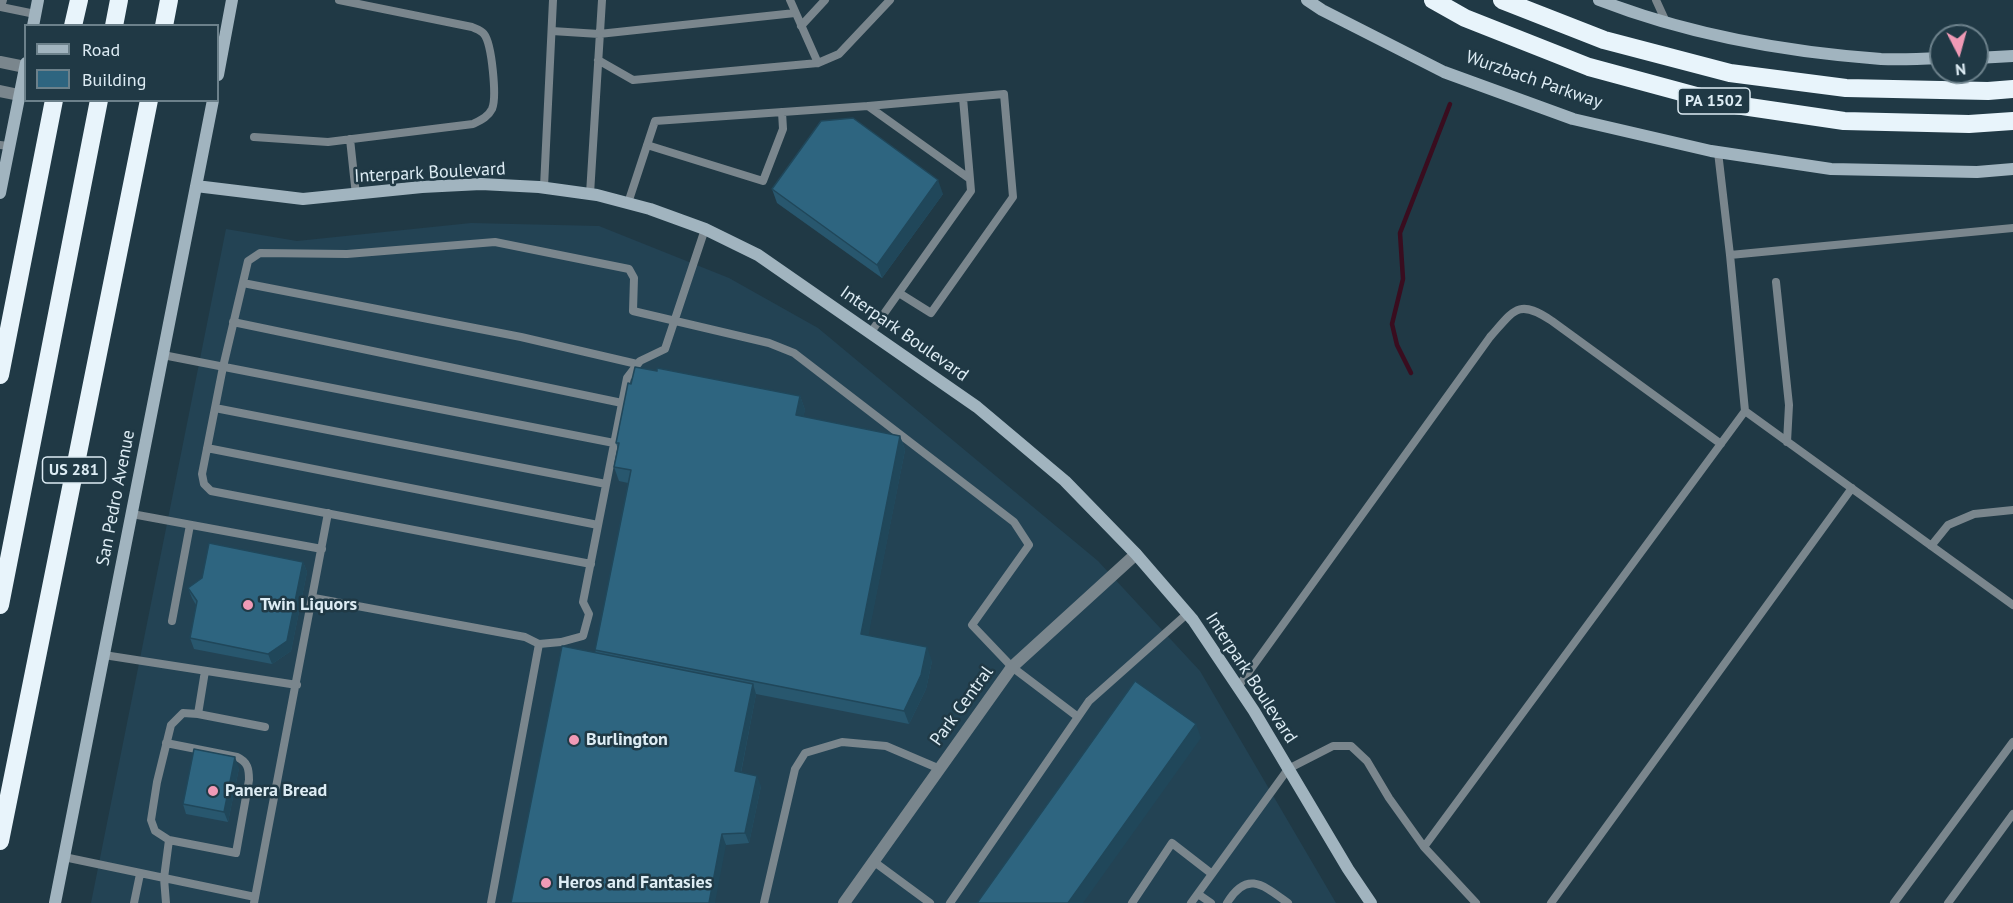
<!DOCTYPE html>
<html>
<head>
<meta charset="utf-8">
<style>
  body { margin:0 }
  #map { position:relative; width:2013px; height:903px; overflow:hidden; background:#203945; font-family:"PT Sans",sans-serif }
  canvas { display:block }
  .legend { position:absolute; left:24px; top:24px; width:195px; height:78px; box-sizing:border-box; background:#203945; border:2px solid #6c818b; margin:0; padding:8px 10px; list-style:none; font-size:18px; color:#ddecf4 }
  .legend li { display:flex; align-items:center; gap:12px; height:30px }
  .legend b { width:30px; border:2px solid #6c818b }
  .north { position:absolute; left:1929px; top:24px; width:60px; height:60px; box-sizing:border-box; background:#203945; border:2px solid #6c818b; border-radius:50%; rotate:174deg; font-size:16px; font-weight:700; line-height:24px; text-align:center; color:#ddecf4 }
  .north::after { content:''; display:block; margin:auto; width:21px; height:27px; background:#f09ab6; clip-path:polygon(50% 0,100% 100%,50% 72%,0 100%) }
</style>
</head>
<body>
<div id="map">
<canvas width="2013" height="903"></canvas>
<ul class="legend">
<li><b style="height:8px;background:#a1b4bf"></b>Road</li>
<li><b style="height:16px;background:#2e6580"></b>Building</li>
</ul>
<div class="north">N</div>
</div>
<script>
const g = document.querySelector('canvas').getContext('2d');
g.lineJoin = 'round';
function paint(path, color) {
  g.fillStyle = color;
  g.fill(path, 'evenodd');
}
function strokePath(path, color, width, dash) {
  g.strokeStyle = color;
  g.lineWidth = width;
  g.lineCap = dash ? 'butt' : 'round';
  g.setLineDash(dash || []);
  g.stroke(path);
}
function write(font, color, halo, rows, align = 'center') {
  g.font = font + ' "PT Sans",sans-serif';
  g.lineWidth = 5;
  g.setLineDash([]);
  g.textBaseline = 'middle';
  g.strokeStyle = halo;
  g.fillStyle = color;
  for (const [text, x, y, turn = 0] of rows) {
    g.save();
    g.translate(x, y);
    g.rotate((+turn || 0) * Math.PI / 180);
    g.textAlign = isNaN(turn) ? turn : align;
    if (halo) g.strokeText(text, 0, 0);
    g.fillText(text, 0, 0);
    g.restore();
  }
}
paint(new Path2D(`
  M471 223 599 226 729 278 818 328 1098 561 1200 671 1336 903H91L226 229 297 241Z`), '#234354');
strokePath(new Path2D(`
  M1411 373 1397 345 1392 324 1403 279 1400 233 1450 104`), '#390d1f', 4.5);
strokePath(new Path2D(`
  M3 0 1 7 35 14
  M790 0 818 63
  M1656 0 1666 22
  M801 26 825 0
  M552 31 599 34 795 13
  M598 60 633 80 818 63 839 54 890 0
  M963 98 970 179
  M868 106 1004 94 1013 197 931 313 899 293
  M254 137 328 142 473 124C481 120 488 117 492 109 497 98 492 44 484 34 481 30 476 29 472 27L339 0
  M350 139 356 195
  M0 145 9 146
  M647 145 763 181 783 129 782 112
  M1718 152 1730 255 2013 228
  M544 187 553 0
  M590 194 602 0
  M628 203 655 121 868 106 970 179 971 191 871 332
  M1776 282 1789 405 1787 442
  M243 283 521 337 637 364
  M233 322 622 403
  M163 355 614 443
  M215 408 606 484
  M1745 411 2013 605
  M207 448 598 525
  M132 514 322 549
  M1931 546 1948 525 1974 514 2013 510
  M591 564 211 491 204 484 202 474 223 367 248 261 260 253 347 254 495 242 629 269 634 278 633 311 769 343 794 353 1014 522 1029 545 972 625 1012 667 1078 717
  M314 598 525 637 539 644 561 642 583 636 589 614 583 602 627 378 640 361 665 349 705 229
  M172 621 190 525
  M104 655 297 685
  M1238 687 1490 337C1514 310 1518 298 1552 321L1721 444
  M198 714 265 727
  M166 743 237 757C248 762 249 769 249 780L236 853 169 840
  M1424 847 1476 903
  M64 857 255 897
  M873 861 930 903
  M1198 894 1211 903
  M134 903 140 874
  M166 903 164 878 169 840 155 831 151 820 157 782 171 725 183 713 198 714 205 671
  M254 903 328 513
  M491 903 539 644
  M764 903 795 769 805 753 842 742 886 746 940 769
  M950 903 1089 701 1188 613
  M1132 903 1172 843 1212 874
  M1191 903 1288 769 1333 746H1351L1367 761 1389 798 1424 847 1745 411 1730 255
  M1227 903C1247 870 1263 885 1288 903
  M1551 903 1852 488
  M1894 903 2013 742
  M1948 903 2013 814`), '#7a868d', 8);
strokePath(new Path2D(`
  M0 62 25 67
  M0 91 19 95
  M844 903 1012 667 1136 554`), '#7a868d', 12);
strokePath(new Path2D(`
  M1307 0 1322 10 1444 72 1573 119 1711 151 1831 169 1977 172 2013 169
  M1599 0C1689 35 1785 52 1881 59 1901 60 1921 59 1941 58
  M33 26 38 0
  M1977 58 2013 56
  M218 75 232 0
  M196 186 303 199 422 187 481 184 539 187 597 195 650 209 705 229 758 255 977 407 1065 481 1136 554 1193 620 1254 711 1348 869 1371 903
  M0 193 26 63
  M55 903 213 100`), '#a1b4bf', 12);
strokePath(new Path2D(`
  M1433 0 1465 18 1589 67 1722 103 1844 121 1969 124 2013 121
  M1502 0 1604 40 1730 73 1846 88 1988 91 2013 89
  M73 26 79 0
  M114 26 119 0
  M164 26 169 0
  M0 375 54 100
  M0 605 99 100
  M0 841 149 100`), '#e8f4fb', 18);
paint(new Path2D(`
  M772 189 943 194 882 278 777 203Z
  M657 371 800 396 805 410 803 417 900 436 905 450 868 635 932 661 926 689 909 724 756 694 741 773 761 786 749 843 726 845 596 653 595 650 628 483 619 481 614 467 618 449 616 443 631 384Z
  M303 562 307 572 291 651 272 664 194 649 190 638 196 605 192 598 188 588Z
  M239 768 228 822 186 814 183 804Z`), '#28576e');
paint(new Path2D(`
  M938 180 943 194 882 278 877 265Z
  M800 396 805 410 801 429 796 415Z
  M900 436 905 450 866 648 861 634Z
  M303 562 307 572 291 651 272 664 268 654Z
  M927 647 932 661 926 689 909 724 904 711Z
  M753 684 756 694 739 782 735 771Z
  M1196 724 1201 738 1083 903H1068Z
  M235 757 239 768 228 822 224 812Z
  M757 776 761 786 749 843 745 833Z
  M722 834 726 845 715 903H709Z`), '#20475a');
const building = new Path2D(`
  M853 118 938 180 877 265 772 189 821 121Z
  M635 367 657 371V368L800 396 796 415 900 436 861 634 927 647 921 675 904 711 595 650 631 470 614 467 619 443H616L628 383 631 384Z
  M209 543 303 562 287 641 268 654 190 638 197 601 188 588 202 578Z
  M562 646 753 684 735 771 757 776 745 833 722 834 709 903H511Z
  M1135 681 1196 724 1068 903H977Z
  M194 749 235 757 224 812 183 804Z`);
paint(building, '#2e6580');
strokePath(building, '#20475a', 1.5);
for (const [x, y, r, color] of [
  [248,605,6,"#f09ab6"],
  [574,740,6,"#f09ab6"],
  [213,791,6,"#f09ab6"],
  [546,883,6,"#f09ab6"]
]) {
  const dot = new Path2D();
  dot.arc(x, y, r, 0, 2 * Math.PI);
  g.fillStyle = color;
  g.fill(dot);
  strokePath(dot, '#203945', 2);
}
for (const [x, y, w] of [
  [1714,101,72],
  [74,470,63]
]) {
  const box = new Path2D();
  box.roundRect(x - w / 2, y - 13, w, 26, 4.5);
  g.fillStyle = '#203945';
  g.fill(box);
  strokePath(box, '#ddecf4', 1.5);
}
write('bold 16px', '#ddecf4', null, [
  ["PA 1502",1714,101],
  ["US 281",74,470]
]);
write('18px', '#ddecf4', '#203945', [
  ["Wurzbach Parkway",1534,80,19],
  ["Interpark Boulevard",430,173,-3],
  ["Interpark Boulevard",904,334,35],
  ["San Pedro Avenue",116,498,-79],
  ["Interpark Boulevard",1251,678,57],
  ["Park Central",962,706,-54]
]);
write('bold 18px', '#ddecf4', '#203945', [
  ["Twin Liquors",260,605],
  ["Burlington",586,740],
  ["Panera Bread",225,791],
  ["Heros and Fantasies",558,883]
], 'left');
</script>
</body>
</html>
